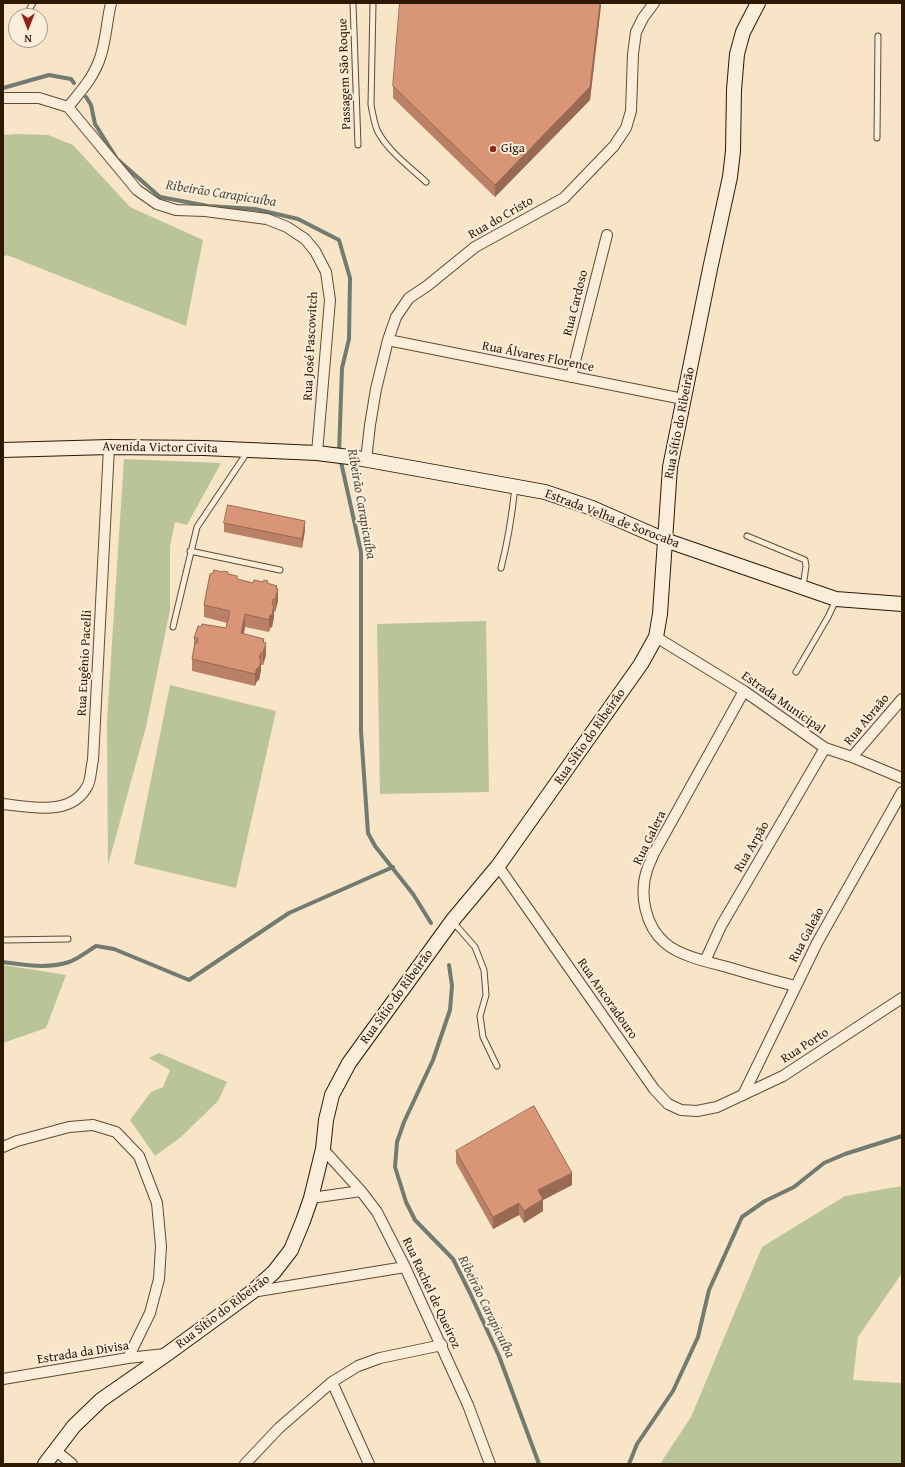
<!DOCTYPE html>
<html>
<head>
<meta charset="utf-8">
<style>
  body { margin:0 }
  #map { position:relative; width:905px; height:1467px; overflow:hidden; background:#f8e4c6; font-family:"Gentium Book Plus",serif }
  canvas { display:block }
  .frame { position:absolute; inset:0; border:4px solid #2d1802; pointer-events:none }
  .north { position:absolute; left:8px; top:8px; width:40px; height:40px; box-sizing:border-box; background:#faedda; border:1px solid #a89884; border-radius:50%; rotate:180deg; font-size:11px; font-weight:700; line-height:16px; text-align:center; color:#2d1802 }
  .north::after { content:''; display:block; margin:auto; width:14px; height:18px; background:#8f2418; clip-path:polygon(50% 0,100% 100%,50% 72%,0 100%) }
</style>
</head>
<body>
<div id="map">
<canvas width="905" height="1467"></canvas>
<div class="frame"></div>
<div class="north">N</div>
</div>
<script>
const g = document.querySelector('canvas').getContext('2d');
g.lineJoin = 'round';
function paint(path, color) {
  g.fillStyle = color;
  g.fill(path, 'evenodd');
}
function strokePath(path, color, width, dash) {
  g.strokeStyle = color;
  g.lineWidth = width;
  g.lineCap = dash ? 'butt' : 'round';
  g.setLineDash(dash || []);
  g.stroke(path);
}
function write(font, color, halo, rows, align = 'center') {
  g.font = font + ' "Gentium Book Plus",serif';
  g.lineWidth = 4;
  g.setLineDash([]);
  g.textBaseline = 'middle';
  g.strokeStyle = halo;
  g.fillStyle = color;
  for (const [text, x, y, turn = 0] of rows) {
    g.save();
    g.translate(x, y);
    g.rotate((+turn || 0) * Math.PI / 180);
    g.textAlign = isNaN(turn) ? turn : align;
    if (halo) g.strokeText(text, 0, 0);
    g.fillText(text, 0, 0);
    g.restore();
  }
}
paint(new Path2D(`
  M16 134 48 135 73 145 130 207 203 240 186 326 7 255 3 257V135Z
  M124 459 221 463 187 525 175 522 170 547V610L146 727 108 865 107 720Z
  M486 621 489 792 380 794 377 624Z
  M170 685 276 711 236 888 134 864Z
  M3 965 66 975 46 1028 3 1043Z
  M159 1053 227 1082 218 1101 181 1137 155 1156 130 1120 151 1092 163 1087 170 1070 149 1058Z
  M902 1186V1273L858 1337 853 1380 902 1383V1464H660L691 1417 762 1247 845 1196Z`), '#b9c598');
strokePath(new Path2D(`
  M3 88 49 75 71 79 74 83
  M86 97 91 105 95 124 117 159 160 197 208 206 255 209 298 219 339 240 350 278 349 339 342 368 339 453 361 552V731L368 833 375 846 413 894 431 923
  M3 962C24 965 48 969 69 962 78 959 88 951 96 946L114 949 189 980 289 913 393 867
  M449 965 452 986 450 1010 433 1060 404 1122 397 1142 395 1167 406 1202 415 1220 453 1259 470 1293 499 1356 539 1464
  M629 1464 637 1444 673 1391 698 1337 709 1290 742 1217 765 1201 794 1187 824 1163 845 1154 902 1136`), '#717b72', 4);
const service = new Path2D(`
  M353 3 358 145
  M373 3 371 105C373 114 374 124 378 132 389 152 410 167 426 182
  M30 8 33 3
  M877 138 878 36
  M747 536 805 560 806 566 803 587
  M190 551 280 570
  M501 568C508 541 512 515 515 487
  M173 627 197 527 248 451
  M796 672 828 617 836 600
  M453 922 475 947 484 970 486 995 480 1016 483 1037 497 1066
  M3 940 68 939`);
const minor = new Path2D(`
  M3 98H39L68 107 137 190 157 204 176 210 205 211 267 219 287 227 305 239 315 251 326 272 330 300 317 453
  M68 107C81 91 95 76 101 55 106 39 107 20 111 3
  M388 340 683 399
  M571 377 607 235
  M366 460 370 425 376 389 388 340 396 317 409 298 427 286 475 247 564 198 614 146 626 128 631 111 633 54 636 32 643 18 654 3
  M656 637 744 691 825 748 852 757 902 778
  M744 691 654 853C652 858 649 864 647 870 639 894 645 926 665 943 680 956 708 962 727 967 750 974 772 980 795 986
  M852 757 902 699
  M3 804C32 807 72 817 88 785 91 778 91 768 93 760L109 447
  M498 866 654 1089 668 1104 681 1110 697 1111 717 1107 783 1076 902 998
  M705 961 721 926 825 748
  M743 1095 817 943 902 792
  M3 1147 17 1141 69 1127 93 1125 116 1132 139 1156 157 1203 161 1246 159 1279 150 1313 128 1358
  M323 1149 361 1191 377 1212 405 1267 468 1405 490 1464
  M311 1198 361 1191
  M252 1292 405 1267
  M3 1379 128 1358 165 1354
  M332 1382 369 1464
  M55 1450 72 1464
  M245 1464 279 1428 332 1382 358 1366 380 1358 442 1345`);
const secondary = new Path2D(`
  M3 450 109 447 204 448 317 453 357 458 545 492 592 508 665 540 836 599 902 604
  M45 1464 74 1426 101 1400 167 1354 252 1292 274 1272 291 1250 303 1221 311 1198 323 1149 326 1120 332 1095 349 1063 452 921 498 866 641 664 656 637 660 614 670 467 710 269 730 177 733 151 734 90 737 54 743 32 758 3`);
strokePath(service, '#604b33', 7);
strokePath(minor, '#604b33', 12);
strokePath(secondary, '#2d1802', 16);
strokePath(service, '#faedda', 5);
strokePath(minor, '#faedda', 10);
strokePath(secondary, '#faedda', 14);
paint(new Path2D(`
  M601 3 590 100 495 197 393 98V86Z
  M224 523 305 530 302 548 224 532Z
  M213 573 228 574 237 579 253 583 263 582 268 583 277 589 278 601 275 612H274V617L272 627 270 628 269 632 245 627 244 634 264 642 266 655 263 665H261L259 680 257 681 255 686 192 671V659L194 646V638L226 628 227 623 204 617V605Z
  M456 1151 572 1185 543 1200V1211L524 1223 519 1215 493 1229 456 1163Z`), '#bb8166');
paint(new Path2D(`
  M600 3H601V6L590 100 495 197V185Z
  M305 521V530L302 548V539Z
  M277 586V592L278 589V601L275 612 276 588Z
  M273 599V609L274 605V617L272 627 270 628 269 632V620Z
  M245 614V627L241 645V633Z
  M264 639V652L266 643V655L263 665V642Z
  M261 653V671L259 680 257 681 255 686V674Z
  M572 1173V1185L543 1200V1211L524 1223V1211L538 1190Z
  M519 1203V1215L493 1229V1217Z`), '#986953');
const building = new Path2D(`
  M400 3H600L590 87 495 185 393 86Z
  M228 505 305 521 302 539 224 523Z
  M214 570 222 572 223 571 228 572V574L237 576V579L253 583 254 580 263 582 264 580 268 581 267 583 277 586 276 588 278 589 275 600 273 599 272 605H274L272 615H270L269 620 245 614 241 633 264 639 263 642 266 643 263 653H261L259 658 261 659 259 668H257L255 674 192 659 195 643H197L198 638H194L198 626 201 627 202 624 226 628 230 611 204 605 210 574 213 573Z
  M534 1106 572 1173 538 1190 543 1199 524 1211 519 1203 493 1217 456 1151Z`);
paint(building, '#d99677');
strokePath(building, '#986953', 1);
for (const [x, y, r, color] of [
  [493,149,4,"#8f2418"]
]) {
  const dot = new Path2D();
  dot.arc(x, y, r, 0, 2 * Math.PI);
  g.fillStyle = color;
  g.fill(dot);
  strokePath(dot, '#faedda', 1.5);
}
write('13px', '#2d1802', '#faedda', [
  ["Passagem São Roque",345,74,-92],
  ["Rua do Cristo",501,218,-30],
  ["Rua Cardoso",576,303,-76],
  ["Rua José Pascowitch",311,346,-87],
  ["Rua Álvares Florence",538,357,11],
  ["Rua Sítio do Ribeirão",680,423,-79],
  ["Avenida Victor Civita",160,448,1],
  ["Estrada Velha de Sorocaba",612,519,21],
  ["Rua Eugênio Pacelli",85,663,-87],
  ["Estrada Municipal",783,703,35],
  ["Rua Abraão",867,720,-50],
  ["Rua Sítio do Ribeirão",590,737,-55],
  ["Rua Galera",650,838,-64],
  ["Rua Arpão",752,847,-60],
  ["Rua Galeão",807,935,-62],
  ["Rua Sítio do Ribeirão",397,997,-54],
  ["Rua Ancoradouro",607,999,55],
  ["Rua Porto",805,1046,-33],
  ["Rua Rachel de Queiroz",431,1293,65],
  ["Rua Sítio do Ribeirão",223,1312,-37],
  ["Estrada da Divisa",83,1353,-9]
]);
write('13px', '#2d1802', '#faedda', [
  ["Giga",501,149]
], 'left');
write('italic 14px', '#555243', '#faedda', [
  ["Ribeirão Carapicuíba",221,194,9],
  ["Ribeirão Carapicuíba",361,504,80],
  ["Ribeirão Carapicuíba",486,1307,64]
]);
</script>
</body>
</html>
